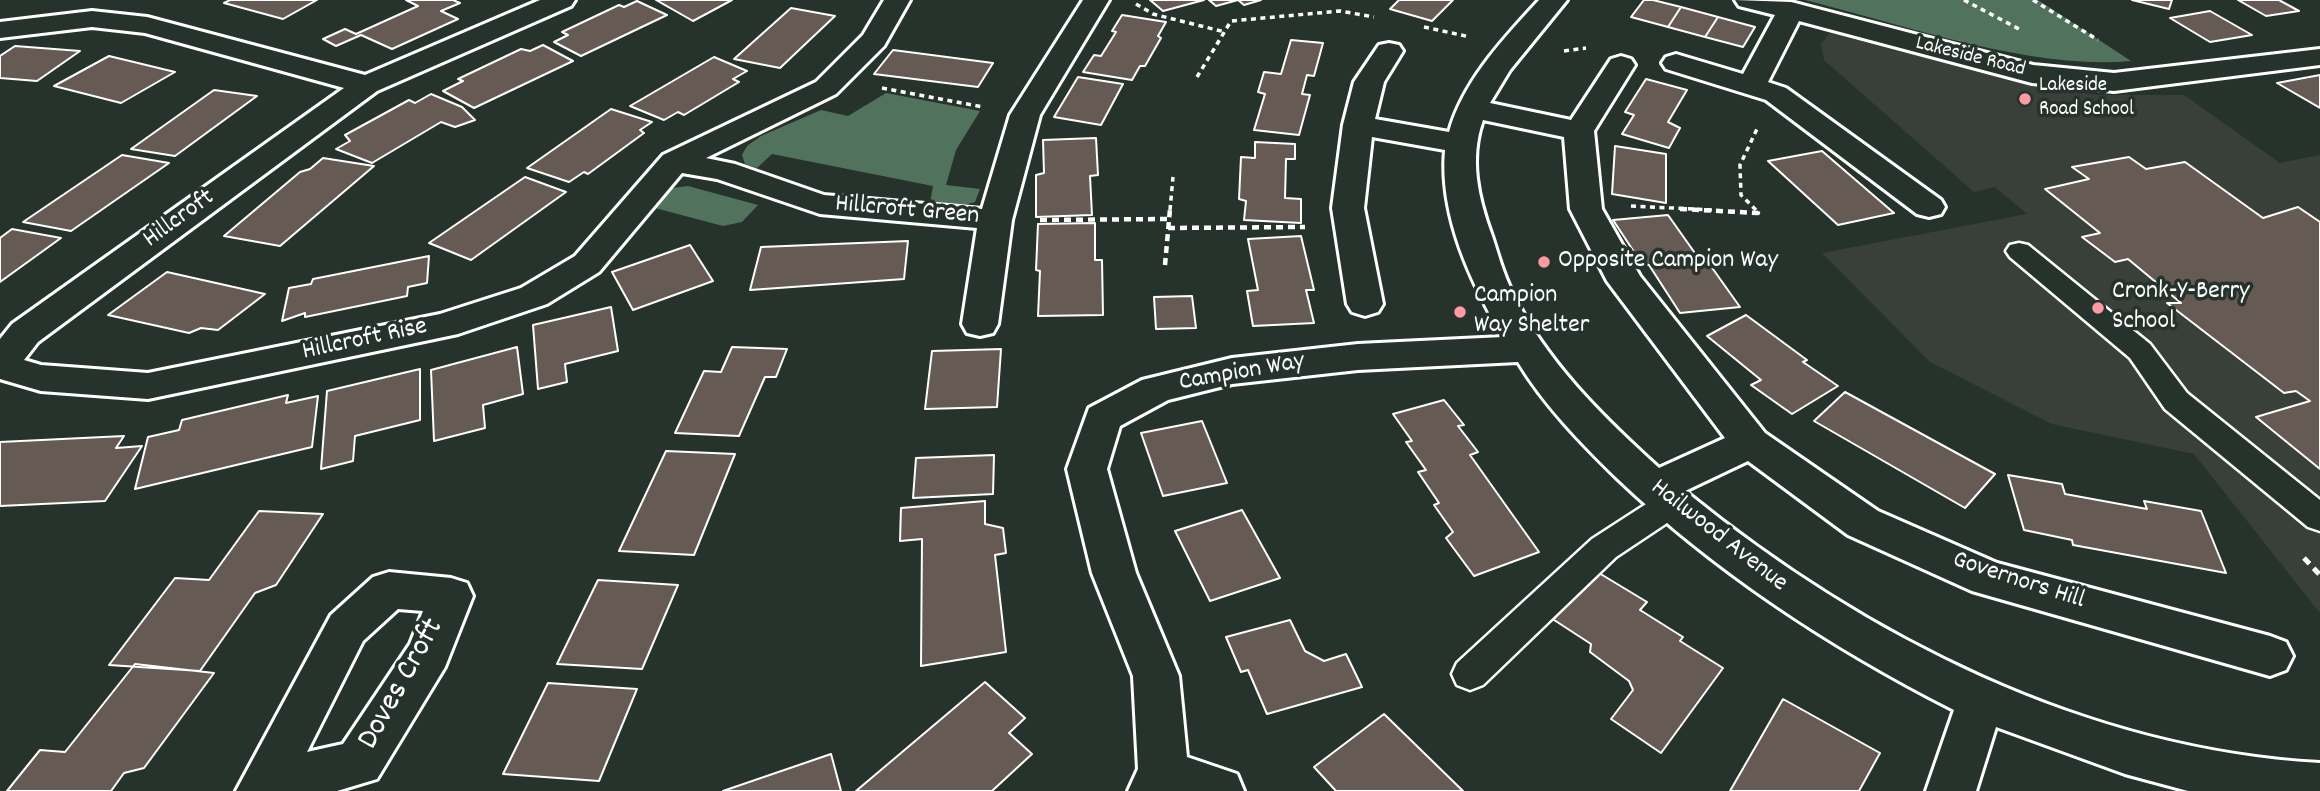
<!DOCTYPE html>
<html>
<head>
<meta charset="utf-8">
<style>
  body { margin:0 }
  canvas { display:block; background:#26332d }
</style>
</head>
<body>
<canvas width="2320" height="791"></canvas>
<script>
const g = document.querySelector('canvas').getContext('2d');
g.lineJoin = 'round';
function paint(path, color) {
  g.fillStyle = color;
  g.fill(path, 'evenodd');
}
function strokePath(path, color, width, dash) {
  g.strokeStyle = color;
  g.lineWidth = width;
  g.lineCap = dash ? 'butt' : 'round';
  g.setLineDash(dash || []);
  g.stroke(path);
}
function write(font, color, halo, rows, align = 'center') {
  g.font = font + ' Dekko,sans-serif';
  g.lineWidth = 7;
  g.setLineDash([]);
  g.textBaseline = 'middle';
  g.strokeStyle = halo;
  g.fillStyle = color;
  for (const [text, x, y, turn = 0] of rows) {
    g.save();
    g.translate(x, y);
    g.rotate((+turn || 0) * Math.PI / 180);
    g.textAlign = isNaN(turn) ? turn : align;
    if (halo) g.strokeText(text, 0, 0);
    g.fillText(text, 0, 0);
    g.restore();
  }
}
paint(new Path2D(`
  M1830 33 2038 85 2096 95H2184L2280 163 2320 155V613L2194 454 2052 424 1930 362 1822 253 2027 214 1995 187 1974 192 1824 60 1821 44Z`), '#393f39');
paint(new Path2D(`
  M1805 0H2038L2131 61C2030 70 1905 25 1805 0Z
  M886 93 980 111 956 150 946 185 980 189 975 202 960 206 930 203 933 186 772 154 757 168 745 164 742 155 747 146 761 136 821 110 848 116Z
  M688 186 758 205 742 222 723 226 655 208 673 188Z`), '#51725d');
const building = new Path2D(`
  M230 0H317L283 19 224 3Z
  M406 0H453L460 3 441 11 458 19 392 49 361 35 336 46 323 39 345 29 356 34 418 6Z
  M656 0H732L693 21Z
  M1150 0H1204L1163 11Z
  M1209 0H1261L1244 5 1238 0 1216 6Z
  M1399 0H1453L1432 21 1390 9Z
  M1644 0H1653L1681 7 1668 27 1631 17Z
  M2132 0H2172L2169 9Z
  M2238 0H2279L2299 11 2266 16Z
  M637 1 667 15 581 56 554 42 568 35 562 32 619 5 624 7Z
  M1681 7 1718 17 1705 37 1668 27Z
  M791 8 835 16 780 68 734 59Z
  M2210 11 2252 35 2210 42 2170 18Z
  M1122 15 1166 22 1158 36 1161 38 1145 66H1140L1132 80 1083 72 1094 55 1101 56 1116 32 1112 31Z
  M1718 17 1755 27 1743 47 1705 37Z
  M1291 40 1323 43 1314 76 1307 75 1302 94 1310 95 1299 135 1254 130 1265 94 1258 92 1264 72 1281 74Z
  M543 45 573 61 474 108 443 91 463 81 458 79 521 49 530 51Z
  M15 46 80 51 37 81 0 78V56Z
  M893 50 993 63 978 87 874 74Z
  M109 56 175 72 121 103 54 86Z
  M714 57 747 71 733 79 739 82 684 115 678 112 664 120 630 106Z
  M2320 75V108L2277 83Z
  M1078 77 1123 84 1101 125 1054 117Z
  M1646 79 1687 90 1668 122 1680 128 1669 148 1622 134 1634 115 1625 112Z
  M214 90 257 96 175 156 131 149Z
  M431 94 462 107 475 120 455 127 441 122 372 163 336 149 350 141 345 135 409 100 415 103Z
  M611 109 652 122 640 130 644 133 588 174 584 172 569 182 527 168Z
  M1096 138 1098 175 1090 176 1092 215 1036 217V175L1044 173 1043 140Z
  M1255 142 1295 144V159H1286L1285 198 1301 199V223L1244 220 1246 201 1239 199 1241 157 1255 158Z
  M1615 146 1666 154V203L1612 194Z
  M1822 151 1894 213 1838 225 1768 161Z
  M122 155 169 163 71 231 23 222Z
  M2129 157 2146 169 2185 162 2263 218 2298 207 2320 222V469L2256 417 2310 401 2296 391 2284 393 2167 303H2181L2128 259 2115 262 2082 237 2100 233 2045 189 2089 179 2072 167Z
  M323 158 374 166 280 246 224 236 300 172 310 169Z
  M525 177 566 192 471 260 429 243Z
  M1668 215 1697 256 1703 255 1740 307 1680 313 1649 265 1642 264 1613 220Z
  M1095 223V260H1102L1103 315 1038 316 1040 271 1036 270 1038 224Z
  M12 229 61 238 0 282V238Z
  M1301 236 1314 290H1306L1314 323 1253 326 1247 291 1258 290 1248 239Z
  M908 241 904 279 750 290 761 247Z
  M690 245 713 281 633 310 612 272Z
  M429 256 427 283 408 287 407 296 305 317V313L282 321 289 288 311 284 313 279Z
  M167 272 265 294 218 330 201 328 189 333 108 315Z
  M1192 296 1196 328 1156 329 1154 297Z
  M611 307 618 351 565 364 567 382 538 389 533 325Z
  M1746 315 1807 360 1803 362 1838 386 1792 414 1751 385 1761 380 1707 336Z
  M517 347 523 394 483 405 485 428 434 441 431 370Z
  M732 347 787 349 776 377H765L739 436 675 433 704 371 721 372Z
  M1001 349 997 407 925 409 932 351Z
  M420 369V420L355 436 353 461 321 469 327 391Z
  M1845 392 1995 474 1965 508 1814 421Z
  M288 395 286 403 318 396 312 447 135 489 148 437 179 430 182 420Z
  M1444 400 1464 425 1458 426 1478 452 1470 455 1539 552 1474 576 1446 538 1453 532 1434 505 1439 503 1418 472 1426 470 1406 442 1412 441 1393 414Z
  M1202 421 1227 483 1163 496 1141 433Z
  M124 436 116 448 142 446 105 501 0 506V442Z
  M666 451 735 454 694 555 619 551Z
  M994 455 993 494 913 498 916 458Z
  M2008 475 2062 484 2065 494 2147 509 2144 501 2201 511 2226 573 2073 545 2072 540 2024 530Z
  M985 501V524L1003 528 1006 553 995 555 1006 652 921 666 922 539 900 541 901 508Z
  M1242 510 1280 578 1210 601 1175 531Z
  M259 511 323 514 276 585 255 593 200 671 109 665 175 578 209 580Z
  M1594 570 1647 602 1640 610 1683 637 1680 641 1723 668 1661 753 1611 719 1633 690 1629 681 1590 652 1591 644 1551 618Z
  M598 580 678 585 642 669 557 664Z
  M1290 620 1305 651 1324 661 1346 654 1362 687 1267 714 1248 670 1241 672 1226 637Z
  M135 664 214 673 144 768 124 773 111 791H7L40 750 65 752Z
  M985 682 1025 718 1009 733 1032 754 992 791H856Z
  M548 683 637 689 599 781 503 774Z
  M1783 699 1880 753 1859 791H1730Z
  M1384 714 1463 791H1336L1314 767Z
  M831 754 841 791H723Z`);
paint(building, '#665a54');
strokePath(building, '#fff', 2);
const lane = new Path2D(`
  M2019 243 2028 245 2150 344 2187 393 2320 500V531L2308 527 2165 409 2130 358 2010 257 2006 251 2010 245Z
  M1671 492 1682 495 1687 504 1682 513 1616 557 1483 685 1470 690 1457 685 1452 674 1457 663 1592 539 1660 495Z`);
const street = new Path2D(`
  M540 0H575L571 6 377 91 38 342 24 360 41 365 148 373 440 314 521 288 575 256 663 155 816 82 863 35 884 0H910L884 46 836 94 706 158 735 164 824 195 982 209 1010 115 1083 0H1109L1040 115 1012 220 998 324 993 333 980 336 967 333 962 324 977 228 820 214 717 179 682 173 599 272 547 304 458 334 148 399 41 391 0 379V339L12 324 344 88 145 33 92 27 0 38V22L92 11 147 17 365 75Z
  M1539 0H1567L1510 70 1490 103 1571 120 1611 59 1621 56 1631 59 1635 65 1594 131 1602 209 1640 276 1765 433 1878 511 1997 563 2270 636 2286 642 2293 656 2286 670 2270 676 1972 591 1848 535 1748 461 1685 491C1864 637 2086 750 2320 763V791H2188L2125 774 1996 727 1976 791H1926L1954 710C1832 648 1717 573 1618 479 1582 444 1544 405 1518 362L1358 370 1232 384 1168 400 1120 426 1107 469 1136 573 1179 676 1187 757 1237 774 1244 791H1128L1138 769 1133 676 1092 573 1067 469 1089 408 1142 380 1232 358 1358 344 1503 337C1471 283 1439 215 1445 150L1372 137 1364 208 1383 304 1378 312 1365 316 1352 312 1347 304 1332 208 1343 125 1354 82 1379 45 1389 43 1399 45 1403 51 1384 82 1375 119 1449 132C1463 81 1504 38 1539 0ZM1483 120 1564 137 1570 209 1607 281 1725 438 1659 468C1604 418 1544 360 1512 291 1503 274 1498 254 1492 236 1478 198 1469 159 1483 120Z
  M1735 0 1791 2 2033 65 2114 73 2320 49V65L2114 91 2032 83 1799 21 1768 82 1786 88 1941 200 1945 207 1941 214 1929 217 1917 214 1766 100 1666 69 1662 63 1666 57 1676 54 1743 74 1775 15 1739 6Z
  M389 572 451 578 467 583 473 596 445 667 377 779 337 791H236L331 615 373 577ZM398 609 423 611 410 644 343 744 307 752 363 641Z`);
strokePath(lane, '#fff', 5);
strokePath(street, '#fff', 6);
strokePath(new Path2D(`
  M1964 0 2019 29
  M2033 0 2098 40
  M1136 4 1153 14 1225 32
  M1424 27 1470 37
  M1564 51 1586 48
  M1197 77 1231 21 1340 11 1374 17
  M882 88 983 107
  M1631 206 1712 210
  M1170 210 1173 177
  M1756 210 1741 195 1740 165 1757 129`), '#fff', 3.5, [5, 4.5]);
strokePath(new Path2D(`
  M1680 209 1758 213 1754 209
  M1040 220 1168 219
  M1168 228 1305 227
  M1165 265 1170 209`), '#fff', 4.5, [7, 5]);
strokePath(new Path2D(`
  M2304 558 2320 575`), '#fff', 5, [8, 6]);
paint(lane, '#26332d');
paint(street, '#26332d');
for (const [x, y, r, color] of [
  [2025,99,7,"#ff9aa2"],
  [1544,262,7,"#ff9aa2"],
  [2098,308,7,"#ff9aa2"],
  [1460,312,7,"#ff9aa2"]
]) {
  const dot = new Path2D();
  dot.arc(x, y, r, 0, 2 * Math.PI);
  g.fillStyle = color;
  g.fill(dot);
  strokePath(dot, '#26332d', 2.5);
}
write('21px', '#fff', '#26332d', [
  ["Lakeside Road",1970,58,14]
]);
write('21px', '#fff', '#26332d', [
  ["Lakeside",2039,87],
  ["Road School",2039,111]
], 'left');
write('26px', '#fff', '#26332d', [
  ["Hillcroft Green",907,212,5],
  ["Hillcroft",180,220,-36],
  ["Hillcroft Rise",365,341,-12],
  ["Campion Way",1242,374,-10],
  ["Hailwood Avenue",1718,537,38],
  ["Governors Hill",2018,582,18]
]);
write('26px', '#fff', '#26332d', [
  ["Opposite Campion Way",1558,262],
  ["Cronk-Y-Berry",2112,293],
  ["School",2112,323],
  ["Campion",1474,297],
  ["Way Shelter",1474,327]
], 'left');
write('32px', '#fff', '#26332d', [
  ["Doves Croft",403,685,-61]
]);
</script>
</body>
</html>
